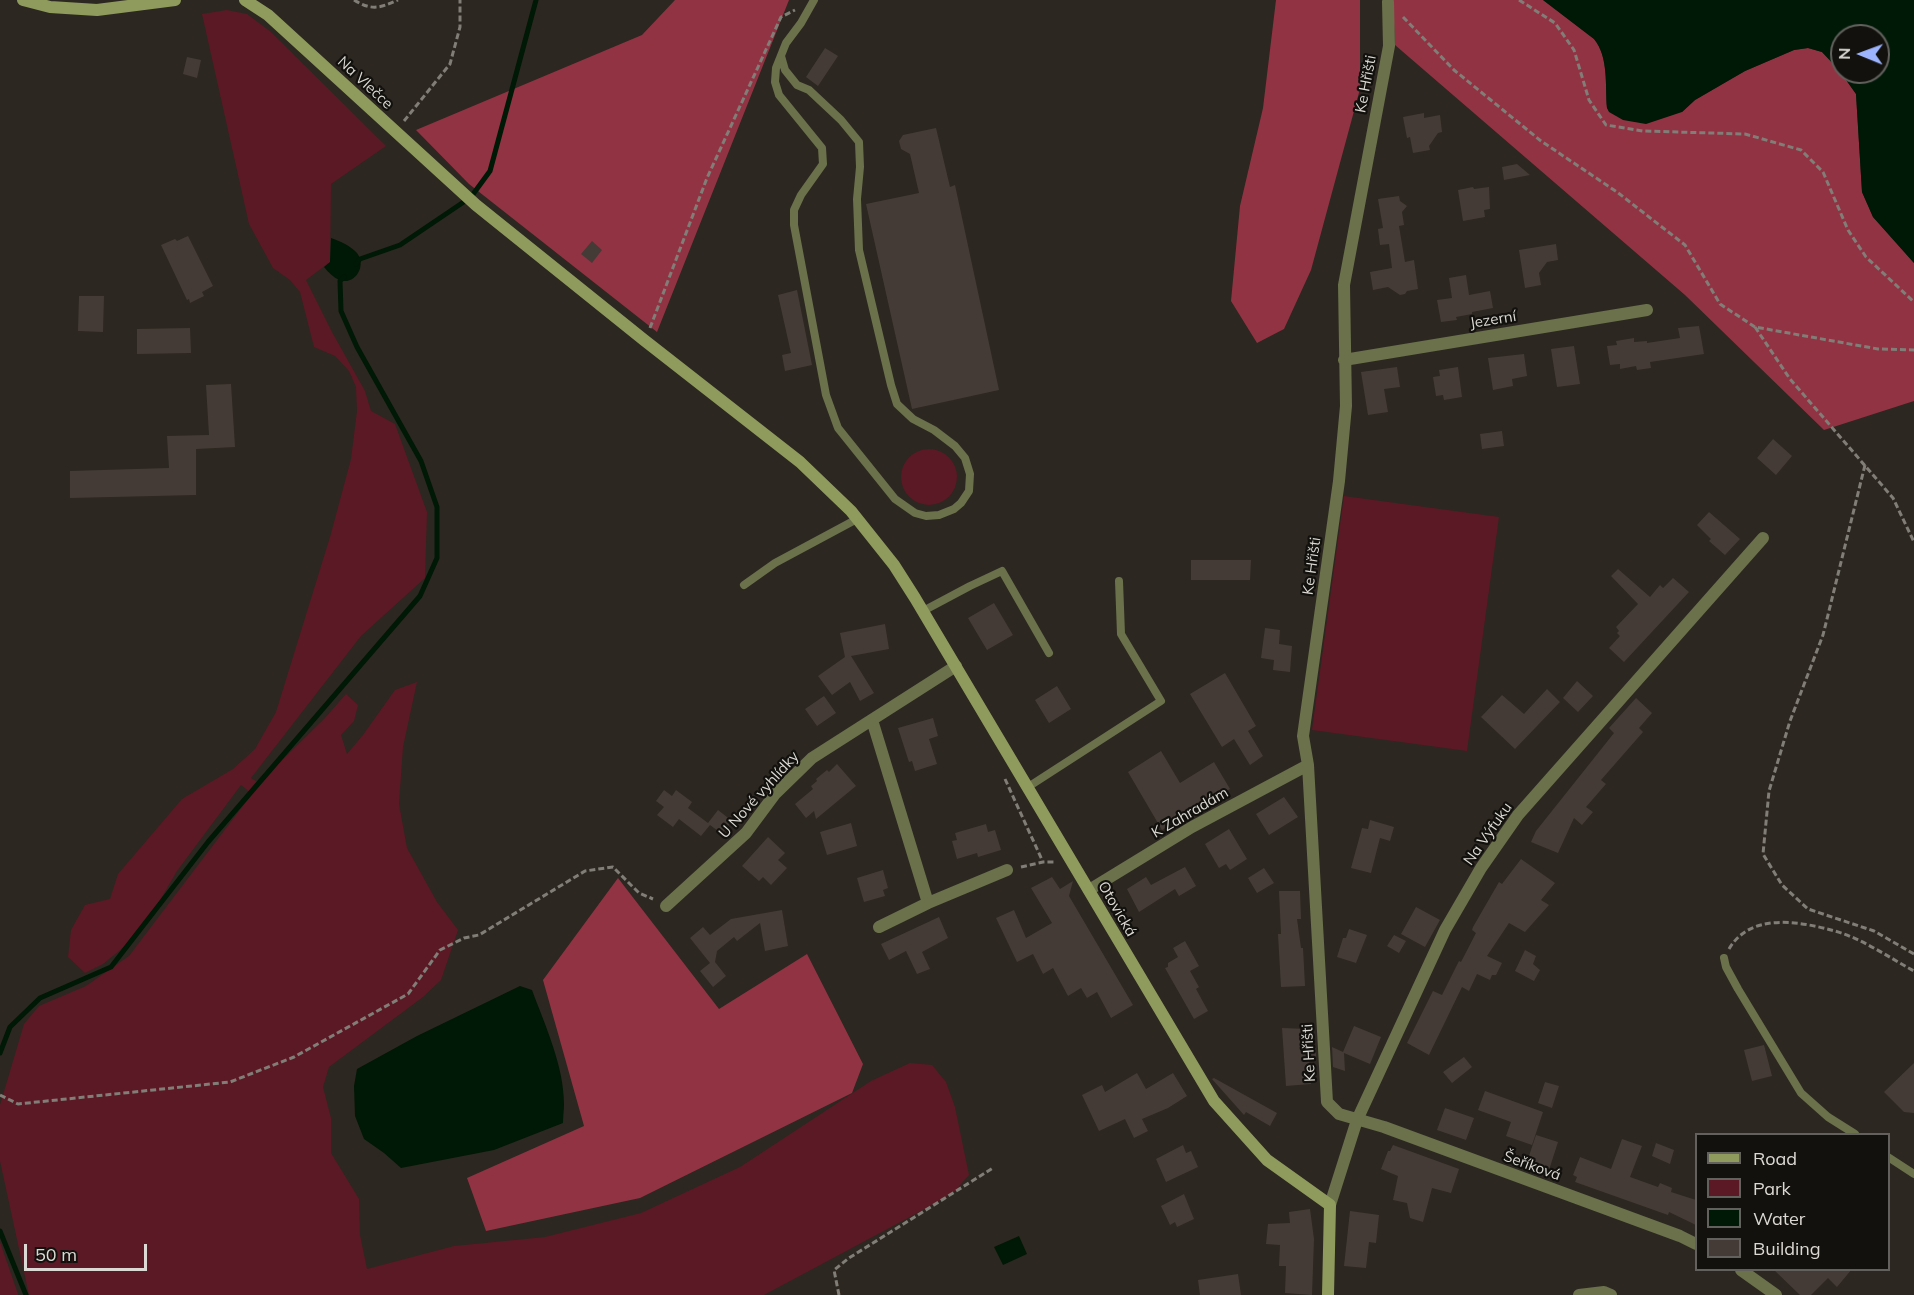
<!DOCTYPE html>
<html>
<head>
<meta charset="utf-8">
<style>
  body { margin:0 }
  #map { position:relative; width:1914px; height:1295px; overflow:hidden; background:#2c2720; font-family:Mulish,sans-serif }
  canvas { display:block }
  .legend { position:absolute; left:1695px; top:1133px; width:195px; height:138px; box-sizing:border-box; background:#12110d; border:2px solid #63615d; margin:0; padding:8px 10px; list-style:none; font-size:18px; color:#dcd9d4 }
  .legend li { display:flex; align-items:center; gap:12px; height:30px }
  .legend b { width:30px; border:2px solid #63615d }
  .north { position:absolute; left:1830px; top:24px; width:60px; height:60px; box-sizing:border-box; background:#12110d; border:2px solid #63615d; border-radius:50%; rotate:271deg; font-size:16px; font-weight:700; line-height:24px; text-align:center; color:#dcd9d4 }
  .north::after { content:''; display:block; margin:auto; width:21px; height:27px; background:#9cb4fd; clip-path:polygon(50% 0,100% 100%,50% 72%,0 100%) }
  .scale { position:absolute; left:24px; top:1244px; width:123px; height:27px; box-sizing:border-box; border:3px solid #dcd9d4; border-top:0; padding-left:8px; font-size:18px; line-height:21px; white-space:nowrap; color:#dcd9d4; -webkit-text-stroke:4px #12110d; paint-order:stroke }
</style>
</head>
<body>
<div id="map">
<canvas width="1914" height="1295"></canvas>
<ul class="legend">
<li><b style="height:8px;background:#8f9b5c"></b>Road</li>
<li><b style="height:16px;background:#5b1925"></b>Park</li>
<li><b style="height:16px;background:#001806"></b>Water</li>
<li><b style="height:16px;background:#443b36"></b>Building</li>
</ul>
<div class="north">N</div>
<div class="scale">50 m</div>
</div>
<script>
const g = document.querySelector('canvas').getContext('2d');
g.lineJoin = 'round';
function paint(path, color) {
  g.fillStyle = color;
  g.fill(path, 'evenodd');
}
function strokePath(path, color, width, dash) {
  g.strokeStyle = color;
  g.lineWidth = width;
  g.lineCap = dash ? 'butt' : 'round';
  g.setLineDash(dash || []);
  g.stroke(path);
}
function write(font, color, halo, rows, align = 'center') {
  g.font = font + ' Mulish,sans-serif';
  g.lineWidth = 4.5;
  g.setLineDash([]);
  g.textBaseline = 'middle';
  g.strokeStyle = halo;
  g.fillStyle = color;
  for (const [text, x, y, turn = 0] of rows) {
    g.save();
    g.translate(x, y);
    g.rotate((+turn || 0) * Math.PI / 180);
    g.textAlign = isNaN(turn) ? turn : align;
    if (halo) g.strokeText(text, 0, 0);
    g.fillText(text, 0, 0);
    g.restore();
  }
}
paint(new Path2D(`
  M227 10 247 14 271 32 386 146 331 184 330 262 306 280 332 332 365 391 371 411 395 424 427 512 425 578 361 636 251 778 259 783 325 718 346 694 358 705 354 721 341 735 347 754 363 735 395 690 417 682 403 747 399 804 407 848 437 902 458 930 441 980 423 997 329 1067 323 1087 331 1118V1153L359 1199 360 1235 367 1269 454 1246 545 1237 641 1213 740 1167 871 1081 910 1063 932 1065 946 1082 955 1107 969 1175 954 1192 921 1211 764 1295H29L0 1161V1105L24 1024 39 1006 86 986 129 956 252 794 241 785 177 871 156 907 125 946 103 964 85 973 68 957 71 930 85 905 110 899 118 874 182 799 233 769 255 749 276 712 330 537 351 459 357 411 356 387 349 371 335 356 314 347 300 292 290 280 273 268 249 224 202 14Z
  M901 477a28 28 0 1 1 56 0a28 28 0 1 1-56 0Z
  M1344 496 1499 517 1467 751 1312 730Z
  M0 1242 18 1294V1295H0Z`), '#5b1925');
paint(new Path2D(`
  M675 0H789L657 332 469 184 416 130 642 35Z
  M1276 0H1360V89L1311 270 1284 329 1257 343 1231 301 1240 206 1263 108Z
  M1393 0H1543L1594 39C1609 57 1605 86 1607 108L1609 111 1682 112 1695 100 1745 71 1794 50 1808 48 1822 52 1839 70 1856 94 1862 192 1873 217 1914 263V401L1824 430 1685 295 1395 45Z
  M618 878 719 1009 807 954 863 1064 852 1093 640 1198 486 1231 467 1178 584 1126 543 980Z`), '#913343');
paint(new Path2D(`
  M1543 0H1914V263L1873 217 1862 192 1856 94 1839 70 1822 52 1808 48 1794 50 1745 71 1695 100 1682 112 1646 124 1623 120 1609 112 1607 108C1605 86 1609 57 1594 39ZM1842 36H1878V72H1842Z
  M331 238C340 241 351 246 357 253 367 266 355 286 339 280 333 277 328 272 324 267L330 262Z
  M520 986 532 990C545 1025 564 1066 564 1104 564 1110 563 1116 563 1123L494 1150 401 1168 384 1153 364 1139 355 1116 354 1086 357 1069 417 1036Z
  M1019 1236 1027 1254 1003 1265 994 1247Z`), '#001806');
strokePath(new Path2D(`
  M356 264 360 259 400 245 471 197 490 171 536 0
  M0 1053 10 1027 40 998 111 967 208 842 420 596 437 558V507L421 461 357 347 341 311 340 281 344 277
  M0 1231 26 1295`), '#001806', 5);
paint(new Path2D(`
  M825 48 838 56 818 86 806 77Z
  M187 57 201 60 197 78 183 74Z
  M1424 113V118L1440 115 1442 132 1438 133 1429 146 1430 150 1413 153 1410 137 1407 138 1403 117Z
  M936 128 950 187 955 185 999 390 912 409 866 204 919 193 910 154 901 149 899 141 903 135Z
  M1517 164 1530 175 1504 180 1502 167Z
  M1473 187 1474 189 1489 187 1490 209 1484 210 1485 217 1463 221 1458 190Z
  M1399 196 1400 201 1407 206 1402 212 1404 225 1399 226 1405 262 1414 260 1418 289 1407 291 1405 294 1400 295 1388 287 1373 290 1370 272 1392 268 1389 244 1380 245 1378 229 1383 228 1378 199Z
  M188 236 213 286 202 292 204 296 190 303 189 299 187 300 161 245 175 239 177 241Z
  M592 241 602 250 592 263 581 254Z
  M1556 244 1558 260 1547 262 1539 273 1541 285 1525 288 1519 250Z
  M1466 275 1469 295 1490 291 1493 308 1472 312V314L1456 317 1457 320 1441 322 1437 300 1452 298 1449 278Z
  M797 290 812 365 785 371 782 355 791 353 778 295Z
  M79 296H104L103 332 78 331Z
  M1699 326 1704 354 1650 362 1651 368 1637 370 1636 366 1620 369V364L1610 365 1607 346 1617 345 1616 341 1634 338V342L1647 341V343L1680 338 1678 328Z
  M190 328 191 353 137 354V329Z
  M1574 346 1580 384 1557 387 1551 349Z
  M1524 354 1527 376 1512 379 1513 386 1493 390 1488 358Z
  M1397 367 1400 387 1384 389 1388 412 1368 415 1361 372Z
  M1458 367 1462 397 1444 400 1443 395 1436 396 1433 377 1440 376 1439 370Z
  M231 384 235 447 196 449V495L70 498V471L169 468 167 436 209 435 206 385Z
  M1502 431 1504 446 1482 449 1480 434Z
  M1773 439 1792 456 1776 475 1757 458Z
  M1709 512 1740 539 1725 555 1709 541 1711 539 1697 525Z
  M1191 560H1251L1250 580H1191Z
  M1618 569 1650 597 1660 585 1663 588 1673 578 1689 592 1624 662 1609 648 1620 636 1617 633 1619 631 1616 627 1638 604 1611 576Z
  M994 603 1013 635 987 650 968 618Z
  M885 624 889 649 851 656 874 693 860 701 850 682 832 695 818 676 845 657 840 633Z
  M1265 628 1280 630 1279 644 1292 646 1290 672 1273 670 1274 660 1261 658Z
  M1225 673 1256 726 1248 731 1263 756 1250 765 1234 739 1222 747 1190 694Z
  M1577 681 1593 696 1578 712 1563 698Z
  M1057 686 1071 709 1049 723 1035 700Z
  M1547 689 1560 702 1515 749 1481 717 1502 695 1524 714Z
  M824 696 836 713 817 726 805 709Z
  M1636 698 1652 713 1639 728 1643 732 1601 780 1606 784 1586 807 1593 812 1582 825 1574 818 1558 853 1531 842 1536 831 1614 733 1609 728Z
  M933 718 938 736 929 739 937 764 915 771 912 761 909 762 898 728Z
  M1161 751 1180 783 1214 762 1230 789 1162 830 1128 772Z
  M837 764 856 786 816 819 814 811 806 818 795 804 813 789 811 786 817 781 816 779 827 770 829 772Z
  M664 790 672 796 676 790 692 802 688 808 708 823 718 810 732 821 722 834 710 825 701 836 679 819 673 827 657 815 664 807 656 801Z
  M1284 797 1298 817 1269 835 1256 814Z
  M1370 820 1394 827 1390 841 1380 838 1371 873 1351 868 1362 828 1368 829Z
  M851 823 857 846 827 855 820 832Z
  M986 824 988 832 995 830 1001 850 978 857 977 853 957 859 952 841 957 840 955 833Z
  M1229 829 1247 859 1230 870 1226 864 1219 868 1205 844Z
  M768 837 785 853 778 860 787 868 771 885 763 877 759 881 742 866Z
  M1521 859 1555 883 1541 900 1549 905 1525 932 1509 923 1487 956 1502 963 1496 975H1492L1490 980 1477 974 1469 991 1462 987 1429 1055 1407 1043 1433 991 1442 995 1459 961 1461 962 1476 933 1472 930 1473 927 1499 882 1502 884Z
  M1185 867 1196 886 1179 896 1175 889 1139 912 1127 889 1146 877 1151 885Z
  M1264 868 1274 883 1257 893 1248 878Z
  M883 870 888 888 883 890 885 896 864 902 857 878Z
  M1052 877 1060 889 1073 881 1069 896 1133 1005 1111 1018 1097 992 1087 998 1081 988 1068 996 1053 968 1043 974 1033 954 1017 962 996 918 1014 910 1026 938 1052 923 1031 888Z
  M1279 891H1300L1301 919H1297L1301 948H1303L1305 986 1281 987 1278 934H1281Z
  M1416 907 1440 920 1425 947 1401 934Z
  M782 910 788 946 765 951 760 923 737 941 734 937 717 951 715 962 726 976 713 987 700 971 710 963 690 938 703 927 710 935 731 919Z
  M939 917 948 938 922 952 930 969 917 974 906 951 889 960 881 944Z
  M1349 929 1367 935 1356 963 1337 957 1343 938H1346Z
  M1394 935 1406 941 1399 953 1387 946Z
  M1185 941 1199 966 1190 971 1199 987 1196 989 1208 1011 1194 1019 1165 968 1168 967V963L1178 957 1173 948Z
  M1525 950 1536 956 1533 964 1540 970 1534 981 1515 971Z
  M1354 1026 1381 1037 1370 1064 1344 1053 1345 1071 1333 1067 1332 1047 1343 1052Z
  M1282 1028 1307 1029 1305 1049 1316 1048V1060L1309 1057 1311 1084 1286 1086Z
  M1764 1045 1772 1076 1752 1081 1744 1050Z
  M1464 1057 1472 1067 1452 1083 1443 1072Z
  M1914 1063V1113L1904 1112 1884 1092Z
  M1137 1073 1146 1089 1173 1073 1187 1096 1168 1108 1142 1119 1148 1131 1134 1138 1125 1119 1099 1131 1082 1095 1102 1085 1105 1092Z
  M1214 1078 1277 1113 1270 1126 1246 1112 1244 1115 1212 1079Z
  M1545 1082 1559 1086 1552 1108 1538 1103Z
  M1485 1091 1543 1112 1532 1145 1506 1136 1511 1122 1478 1110Z
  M1445 1108 1474 1118 1466 1140 1437 1130Z
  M1536 1135 1558 1142 1549 1170 1527 1162Z
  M1622 1139 1642 1146 1630 1177 1658 1187 1660 1183 1672 1188 1671 1192 1696 1200V1225L1669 1212 1668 1215 1575 1182 1577 1177 1573 1175 1580 1157 1611 1169Z
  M1656 1143 1674 1150 1670 1164 1652 1156Z
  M1183 1145 1186 1153 1191 1151 1198 1167 1166 1182 1156 1159Z
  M1393 1145 1459 1169 1451 1193 1432 1188 1423 1222 1410 1218 1407 1203 1393 1200 1398 1176 1381 1169 1388 1151H1390Z
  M1184 1194 1194 1219 1177 1227 1175 1222 1170 1225 1161 1206Z
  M1310 1209 1314 1239 1312 1295 1285 1293 1286 1266H1279L1280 1245 1266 1244 1268 1224 1290 1223 1289 1212Z
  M1350 1211 1379 1215 1376 1243 1369 1242 1366 1268 1344 1266Z
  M1773 1269H1852L1837 1287 1828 1278 1811 1295H1800Z
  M1238 1274 1241 1295H1200L1198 1280Z`), '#443b36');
strokePath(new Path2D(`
  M354 0C372 11 380 8 398 0
  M1519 0 1555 23 1574 50 1589 100 1606 125 1643 131 1745 134 1801 150 1823 172 1848 230 1866 257 1914 302
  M1403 17 1454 70 1541 141 1617 192 1685 245 1720 304 1755 327 1878 349 1914 350
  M404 121 450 64 460 27V0
  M1755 327 1790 379 1893 498 1914 542
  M650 328 707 178 781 17 795 10
  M1865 465 1823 635 1790 721 1769 791 1763 854 1782 885 1808 909 1874 931 1914 954
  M1005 779 1043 862
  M1021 867 1043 862H1056
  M1729 949C1750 913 1797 921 1831 930 1860 937 1888 957 1914 971
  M0 1095 18 1104 230 1082 294 1057 408 994 440 950 464 938 479 935 585 871 613 867 639 893 653 899
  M839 1295 834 1270 849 1258 993 1168`), '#817d77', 3, [6, 3]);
strokePath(new Path2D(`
  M781 56 785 70 797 85 809 90 841 120 859 142 860 167 857 199 859 250 891 385 897 404 913 419 934 430 955 446 965 458 970 474 969 491 961 503 954 509 939 515 926 516 915 513 895 499 838 428 826 395 794 225V210L801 195 823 164 822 148 779 95 775 82 776 68 786 43 801 23 814 0
  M744 585 775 563 857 519
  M923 611 970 586 1002 571 1049 653
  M1028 787 1161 701 1121 634 1119 581
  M1724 958 1726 967 1738 989 1801 1093 1828 1117 1855 1134
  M1888 1157 1914 1174`), '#6a714b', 8);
strokePath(new Path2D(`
  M1388 2 1389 46 1344 285 1346 406 1339 481 1303 736 1308 765 1327 1102 1339 1114 1384 1127 1680 1236 1696 1244
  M1344 360 1647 310
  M872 720 928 903
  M1089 890 1192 827 1308 765
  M666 906 746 833 775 794 812 758 956 666
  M879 927 928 903 1007 870
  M1330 1205 1357 1120 1445 930 1481 868 1518 815 1763 538
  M1741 1270 1776 1295
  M1579 1295 1604 1292 1611 1295`), '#6a714b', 12);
strokePath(new Path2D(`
  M23 0 50 7 97 10 175 0
  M245 0 268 15 476 205 644 340 800 462 851 511 894 565 915 598 1214 1101 1267 1160 1330 1205 1328 1295`), '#8f9b5c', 12);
write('15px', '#dcd9d4', '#12110d', [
  ["Na Vlečce",365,83,43],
  ["Ke Hřišti",1366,84,-79],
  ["Jezerní",1493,320,-9],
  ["Ke Hřišti",1312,566,-82],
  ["U Nové vyhlídky",759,795,-48],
  ["K Zahradám",1190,813,-30],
  ["Na Výfuku",1488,834,-55],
  ["Otovická",1117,909,60],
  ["Ke Hřišti",1309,1053,-93],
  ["Šeříková",1532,1166,20]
]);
</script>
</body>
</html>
